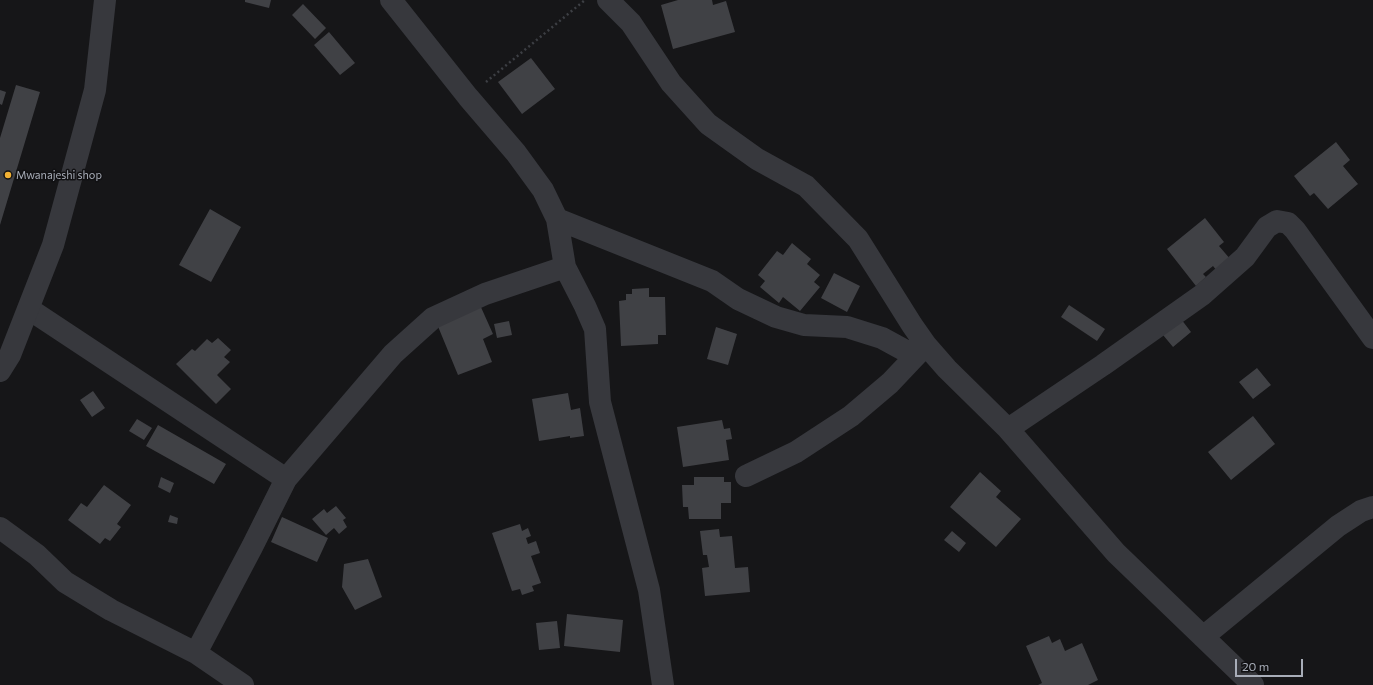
<!DOCTYPE html>
<html>
<head>
<meta charset="utf-8">
<style>
  body { margin:0 }
  #map { position:relative; width:1373px; height:685px; overflow:hidden; background:#161618; font-family:Commissioner,sans-serif }
  canvas { display:block }
  .scale { position:absolute; left:1235px; top:659px; width:68px; height:18px; box-sizing:border-box; border:2px solid #a8adb8; border-top:0; padding-left:5px; font-size:12px; line-height:14px; white-space:nowrap; color:#a8adb8; -webkit-text-stroke:3px #111113; paint-order:stroke }
</style>
</head>
<body>
<div id="map">
<canvas width="1373" height="685"></canvas>
<div class="scale">20 m</div>
</div>
<script>
const g = document.querySelector('canvas').getContext('2d');
g.lineJoin = 'round';
function paint(path, color) {
  g.fillStyle = color;
  g.fill(path, 'evenodd');
}
function strokePath(path, color, width, dash) {
  g.strokeStyle = color;
  g.lineWidth = width;
  g.lineCap = dash ? 'butt' : 'round';
  g.setLineDash(dash || []);
  g.stroke(path);
}
function write(font, color, halo, rows, align = 'center') {
  g.font = font + ' Commissioner,sans-serif';
  g.lineWidth = 3;
  g.setLineDash([]);
  g.textBaseline = 'middle';
  g.strokeStyle = halo;
  g.fillStyle = color;
  for (const [text, x, y, turn = 0] of rows) {
    g.save();
    g.translate(x, y);
    g.rotate((+turn || 0) * Math.PI / 180);
    g.textAlign = isNaN(turn) ? turn : align;
    if (halo) g.strokeText(text, 0, 0);
    g.fillText(text, 0, 0);
    g.restore();
  }
}
paint(new Path2D(`
  M245 0H271L269 8 245 2Z
  M678 0H712L713 5 726 1 735 32 673 49 661 5Z
  M303 4 326 28 315 39 292 15Z
  M329 32 355 63 340 75 314 45Z
  M531 58 555 89 522 114 498 82Z
  M16 85 40 92 0 225V138Z
  M0 90 6 92 2 105 0 104Z
  M1336 142 1350 160 1343 166 1358 184 1328 209 1314 193 1310 196 1294 176Z
  M210 209 241 227 211 282 179 265Z
  M1205 218 1224 242 1219 246 1231 260 1217 271 1213 266 1203 274 1206 277 1196 286 1167 249Z
  M792 243 811 259 807 264 820 275 814 282 820 287 800 311 783 297 779 303 760 287 765 281 758 275 777 251 783 255Z
  M834 273 860 286 847 312 821 298Z
  M649 288V297H665L666 335H658V344L621 346 619 301 626 300V294H632V289Z
  M480 305 493 334 483 339 492 362 458 375 437 324Z
  M1069 305 1105 329 1097 341 1061 317Z
  M1181 319 1191 332 1173 347 1163 335Z
  M509 321 512 335 497 338 494 324Z
  M716 327 737 334 728 365 707 359Z
  M218 338 231 350 224 357 230 362 217 375 231 389 216 404 176 364 192 349 195 351 207 339 212 343Z
  M1257 368 1271 385 1253 399 1239 382Z
  M93 391 105 408 92 417 80 400Z
  M568 393 571 410 580 408 584 436 570 438V436L539 441 532 399Z
  M1253 416 1275 444 1231 480 1208 452Z
  M137 419 152 428 144 440 129 431Z
  M722 420 724 429 730 428 732 439 726 440 729 460 683 467 677 427Z
  M158 425 226 464 214 484 146 446Z
  M980 472 1001 491 996 497 1021 519 996 547 950 507Z
  M161 477 174 483 170 493 158 487Z
  M694 477H724V482H731V503H721V519H689L688 507H683L682 485H694Z
  M104 485 131 505 117 524 121 527 110 541 105 538 100 544 68 520 81 503 87 507Z
  M336 506 346 518 343 520 347 527 339 534 334 528 326 535 312 519 324 509 327 513Z
  M170 515 178 518 177 524 168 522Z
  M282 517 328 538 317 562 271 542Z
  M520 524 522 531 528 528 531 536 526 538 528 544 536 541 540 553 531 556 541 583 532 586 534 591 522 595 520 589 512 591 492 533Z
  M719 529 720 537 732 536 735 568 748 567 750 592 705 596 702 568 709 567 707 555H703L700 531Z
  M952 531 966 543 959 552 944 540Z
  M368 559 382 597 355 610 342 587 344 564Z
  M567 614 623 620 620 652 564 646Z
  M557 621 560 648 539 650 536 623Z
  M1049 636 1052 643 1060 639 1065 651 1082 643 1098 680 1088 685H1038L1042 683 1026 646Z`), '#404145');
strokePath(new Path2D(`
  M486 82 585 0`), '#3d3f44', 2.5, [2, 3]);
strokePath(new Path2D(`
  M391 0 468 97 516 153 543 190 557 219 565 267 585 306 595 329 600 402 649 590 663 685
  M608 0 631 23 671 83 708 124 757 159 806 186 858 239 912 325 926 345 947 369 1008 429 1116 553 1253 685
  M557 219 712 281 738 299 776 317 804 325 847 327 882 338 915 356
  M29 309 286 479
  M1008 429 1103 365 1202 295 1245 257 1267 227 1277 221 1288 223 1295 230 1373 338
  M746 476 796 452 851 416 890 383 925 346
  M0 528 37 555 65 582 111 610 196 653 243 685
  M1203 637 1338 526 1361 511 1373 507
  M196 653 252 547 286 479 393 354 433 318 485 294 565 267`), '#37383d', 22);
strokePath(new Path2D(`
  M0 371 10 355 53 245 95 90 105 0`), '#37383d', 22);
for (const [x, y, r, color] of [
  [8,175,4,"#f2b134"]
]) {
  const dot = new Path2D();
  dot.arc(x, y, r, 0, 2 * Math.PI);
  g.fillStyle = color;
  g.fill(dot);
  strokePath(dot, '#111113', 1.5);
}
write('11px', '#a8adb8', '#111113', [
  ["Mwanajeshi shop",16,175]
], 'left');
</script>
</body>
</html>
